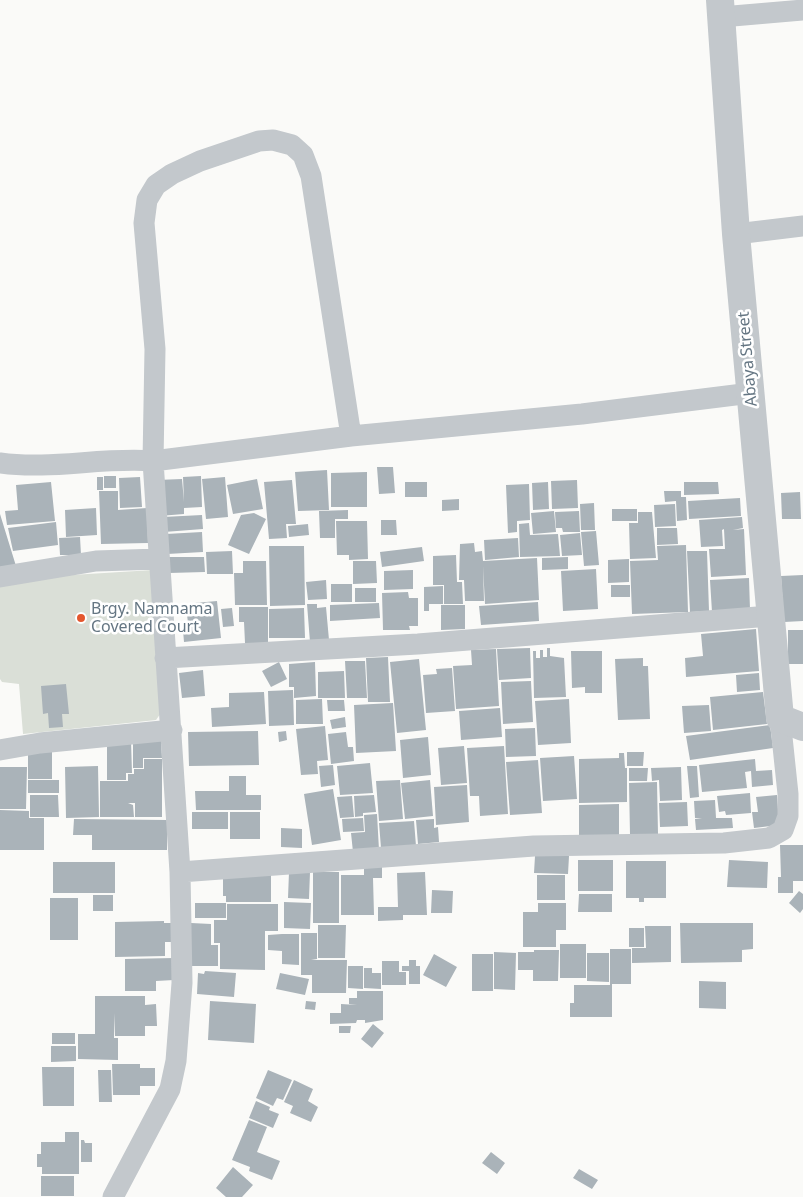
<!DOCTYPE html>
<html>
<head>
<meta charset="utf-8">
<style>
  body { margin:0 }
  canvas { display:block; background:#fafaf8 }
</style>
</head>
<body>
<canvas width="803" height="1197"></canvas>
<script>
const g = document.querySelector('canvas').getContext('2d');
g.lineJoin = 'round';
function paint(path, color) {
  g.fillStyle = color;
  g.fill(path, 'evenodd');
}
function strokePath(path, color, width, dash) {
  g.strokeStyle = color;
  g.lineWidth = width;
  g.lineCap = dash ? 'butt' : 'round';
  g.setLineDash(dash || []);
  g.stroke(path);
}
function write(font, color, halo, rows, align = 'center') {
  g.font = font + ' "Noto Sans",sans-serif';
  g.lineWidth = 5;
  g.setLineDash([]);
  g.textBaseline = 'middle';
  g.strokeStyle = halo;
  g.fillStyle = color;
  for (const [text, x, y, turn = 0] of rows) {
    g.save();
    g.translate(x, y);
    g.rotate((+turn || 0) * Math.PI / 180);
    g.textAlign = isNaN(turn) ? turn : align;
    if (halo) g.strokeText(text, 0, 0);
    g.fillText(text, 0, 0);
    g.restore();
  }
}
paint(new Path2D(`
  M153 570 163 710 156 720 23 734 19 684 2 682 0 679V584L39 577Z`), '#dadfd7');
paint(new Path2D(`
  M377 467H393L395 493 379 494Z
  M327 470 329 510 298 511 295 472Z
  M367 472V507H331V473Z
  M104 476H116V488H104Z
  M201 476 202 507 184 508V514L159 516 157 480 182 479 184 502 183 477Z
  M97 477H103V490H97Z
  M140 477 142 507 120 508 119 478Z
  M225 477 228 517 206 519 202 479Z
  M257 479 263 509 233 514 227 485Z
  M292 480 296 524H286L287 538 269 539 264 482Z
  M577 480 578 508 552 509 551 481Z
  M51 482 55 521 7 525 5 511 18 510 16 485Z
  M405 482H427V497H405Z
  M548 482 549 509 533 510 532 483Z
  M684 482H718L719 494 684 495Z
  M529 484 530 520 517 521V532L508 533 506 485Z
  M99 491H118V510L147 508 148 543 101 544Z
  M664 491H681V497H686L687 520 677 521 676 501 665 502Z
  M800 492 801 519H782L781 493Z
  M740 498 741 516 689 519 688 501Z
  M459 499V510L442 511V500Z
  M594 503 595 530H581L580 504Z
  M675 504 676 526 655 527 654 505Z
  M96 508 97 535 66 537 65 510Z
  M612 509H637V521H612Z
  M348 510V519H335V538H320L319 511Z
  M554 511 556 532 533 534 531 513Z
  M579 511 580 532H563L562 528H556L555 512Z
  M638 512H652L656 558 630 559 629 523H638Z
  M254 513 266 519 249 554 228 545 241 515Z
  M0 514 16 566 0 570Z
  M202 515 203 529 164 532 163 517Z
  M742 517 743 528 733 530 744 529 746 575 711 577 709 549H725L724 529 722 530 723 546 701 547 699 520Z
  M381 520H396L397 535H381Z
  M336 521H367L368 559 349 560V555H337Z
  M56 522 58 545 13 551 8 528Z
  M529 523 530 535 558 534 560 556 520 557 519 524Z
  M308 524 309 535 289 537 288 526Z
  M657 528H677L678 544 657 545Z
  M596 531 599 565 584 566 581 532Z
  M202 532 203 552 167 554 166 534Z
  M580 533 582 555 562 556 560 535Z
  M80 537 81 555H60L59 538Z
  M518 538 519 557 485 560 484 540Z
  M474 543 475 552 482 551 483 561 537 558 539 600 485 604 483 566 484 601H465L464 580H459L460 544Z
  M686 545 688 612 632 614 630 561 658 560 657 546Z
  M269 546H304L305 605 270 606Z
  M422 547 424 561 382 567 380 552Z
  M232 551 233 574H207L206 552Z
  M687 551H707L709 611 690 612Z
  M456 555 457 582H462L463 604H444V585H433V556Z
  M169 557H204L205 572 169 573Z
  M568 557V569L542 570V558Z
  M629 559V582L608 583V560Z
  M243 561H266L267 605H235L234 573H243Z
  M353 561H376L377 583 353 584Z
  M596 569 598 609 563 611 561 571Z
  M413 570V589L384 590V571Z
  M803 575V621L784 622 781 576Z
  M749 578 750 610 712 612 710 580Z
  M326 580 327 599 308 600 306 582Z
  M331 584H352V602H331Z
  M611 585H630V597H611Z
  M443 586V604H429V611H424V587Z
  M355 588H376V602H355Z
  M408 592 409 598H418V626H409L410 630H383L382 593Z
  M217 601 221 638 184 642 183 630H189L187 615 196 614 195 603Z
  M538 602 539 621 481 625 479 606Z
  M379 603 380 618 330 621V605Z
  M307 604H317V608L326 607 329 640 310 642Z
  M441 605H465V629L441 630Z
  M239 607H268V643H245L244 622H239Z
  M232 608 234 626 223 627 221 609Z
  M304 608 305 638H269V609Z
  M756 629 759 671 686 677 685 658 703 656 701 634Z
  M788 630H803V664H788Z
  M530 648 531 678 499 680 497 649Z
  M547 648H550V656L564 658 566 697 534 698 533 651H536V658H540V650H543V657H547Z
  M496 649 499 706 456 709 453 666 472 665 471 650Z
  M571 651H602V693H585V687L572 688Z
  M388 657 390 702H368L366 658Z
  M643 658V666H648L650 719 618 720 615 659Z
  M419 659 426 730 397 733 390 662Z
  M345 661H365L367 698H347Z
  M279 662 287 679 271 687 262 671Z
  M315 662 316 696 294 698V687H289V664Z
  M452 668 455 711 426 713 423 675 437 674 436 669Z
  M203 670 205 696 182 698 179 673Z
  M344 671 345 698H318V672Z
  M759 673 760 690 737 692 736 675Z
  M531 681 533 722 503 724 501 682Z
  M66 684 69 714H62L63 727 49 728 48 713 43 714 41 686Z
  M293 690 294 725 269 726 268 691Z
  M264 692 266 724 212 727 211 708 229 707V693Z
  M763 692 767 724 713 730 710 697Z
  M322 699 323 724H296V700Z
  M569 699 571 743 538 745 535 701Z
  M327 700H344L345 711H328Z
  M393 703 396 751 356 753 354 705Z
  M709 705 711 731 684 733 682 706Z
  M500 708 502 737 461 740 459 711Z
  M345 717 346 727 332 729 330 720Z
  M770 725 773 748 690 760 686 736Z
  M325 726 328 760 317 761 318 774 301 775 296 729Z
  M535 728 536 756 506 757 505 729Z
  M258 731 259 765 189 766 188 732Z
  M286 731 287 740 279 742 278 732Z
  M346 732 348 747H353L354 761 331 764 328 734Z
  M428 737 431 775 403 778 400 740Z
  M133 740H161L162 758H143V768H133Z
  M107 741H131L132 773H126V780H107Z
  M464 746 467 783 441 785 438 748Z
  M504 746 508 814 480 816 479 796H470L467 748Z
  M28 750H52V779H28Z
  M627 752H644L643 766H627Z
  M619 753H624L625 768H627V802L579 803V759L619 758Z
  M574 756 577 799 543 801 540 758Z
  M144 759H162V817H135V803H128L133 805 134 817H100V781H128V774H134V769H144Z
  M755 759 756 771 772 770 773 785 752 787 751 771 745 772 747 788 702 792 699 765Z
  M538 760 542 813 510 815 506 762Z
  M370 763 373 793 340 795 337 766Z
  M333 765 335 785 321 787 319 766Z
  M98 766 99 817 66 818 65 767Z
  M687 766H697L699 797 690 798Z
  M0 767H27L26 809H0Z
  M681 767 682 800 660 801 659 780 652 781 651 768Z
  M629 768H648L647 781H629Z
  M229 776H246V795H261V810H196L195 791H229Z
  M28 780H59V793H28Z
  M400 780 403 819 379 821 376 781Z
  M430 780 433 816 405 819 401 783Z
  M657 782 658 834 630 835 629 783Z
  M467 785 469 822 436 825 434 787Z
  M333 789 341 840 312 845 304 794Z
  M750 793 751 813 726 815 725 811 719 812 717 796Z
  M30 795H58L59 817H30Z
  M374 795 376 812 363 813V816L355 817 354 796Z
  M777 795 779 825 754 828 752 812H758L756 797Z
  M352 796 354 817 340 818 337 797Z
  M715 800 716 818H732L733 828 696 830 695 819 702 818H695L694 801Z
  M687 802 688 826 660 827 659 803Z
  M619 804V836L579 837V805Z
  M0 810 29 811V818H44V850H0Z
  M192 812H228V829H192Z
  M230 812H260V839H230Z
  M377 814 379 850 353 852 351 833 365 832 364 815Z
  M363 818 364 831 343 832 342 819Z
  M74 819 167 820V850H92V835H73Z
  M434 819V828L438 827 439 842 418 844 416 820Z
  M414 821 416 846 381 848 379 823Z
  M281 828 302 829V848L281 847Z
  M780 845H803V881H793V893H778V877H781Z
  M535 856H569L568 874 534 873Z
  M578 860H613V891H578Z
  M729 860 768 862 767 888 727 887Z
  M626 861H666V898H644V902H639V898H626Z
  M53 862H115V893H53Z
  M364 862H382V878H373L374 915H341V875H364Z
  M289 872H310L309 899 288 898Z
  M313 872H339V923H313Z
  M425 872 427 915H403V920L378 921V907H398L397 873Z
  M271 874V902H226V896H223V878Z
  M537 875H565V900H537Z
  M432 890 453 891 452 913H431Z
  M799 891 803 894V909L800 913 789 903Z
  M579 894H612V912H578Z
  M93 895H113V911H93Z
  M50 898H78V940H50Z
  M284 902 311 903 310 929 284 928Z
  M195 903H226V918H195Z
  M538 903H566V930H556V947H523V912H538Z
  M227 904H278V931H265V970L220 969V943H214V920H227Z
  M164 921V923H176L177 942H165V956L115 957V922Z
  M191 923 211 924V945H218V966H191Z
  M680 923H753V949L742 950V962L681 963Z
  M318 925H346L345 958H318Z
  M645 926H671V962L632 963V948H646Z
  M629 928H644V947H629Z
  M301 933H317V959L311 960H347L346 993H312V975H301Z
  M282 934H299V965L282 964V951L268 950V935Z
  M560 944H586V978H560Z
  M610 949H631V984H612V1017H570V1003H574V985H610Z
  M534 950H559L558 981H533V970H518V952H534Z
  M494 952 516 953 515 990 494 989Z
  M587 953H609V982L587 981Z
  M434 954 457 967 446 987 423 975Z
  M472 954H493V991H472Z
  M174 958V980L156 981V991H125V959Z
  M409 960H416V966H420V984H409V971H402V966H409Z
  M382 961H399V972H406V985H382Z
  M348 966H363V989L348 988Z
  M364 968H372V973H381V989L364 988Z
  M205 971 236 973 234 997 197 994 198 973 204 974Z
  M280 973 309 979 305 995 276 989Z
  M699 981 726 982V1009L699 1008Z
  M357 991H383V1020L365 1023V1020H357L356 1023 330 1024V1013H341V1004L357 1005 349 1004V998H357Z
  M95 996H145V1005L156 1004 157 1026H145V1036H115L114 1013V1038H118V1060L78 1059V1034H95Z
  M210 1001 256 1004 254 1043 208 1040Z
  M306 1001 316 1002 315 1010 305 1009Z
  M373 1024 384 1033 372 1048 361 1039Z
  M339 1026H351L350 1033H339Z
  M52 1033H75V1044H52Z
  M51 1046H76V1061L51 1062Z
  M112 1064H140V1068H155V1086H140V1095H113Z
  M42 1067H74V1106H43Z
  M98 1070H111L112 1102H99Z
  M268 1070 292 1080 283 1100 277 1098 273 1106 256 1098Z
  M294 1080 313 1089 308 1101 318 1107 311 1122 290 1113 293 1106 284 1102Z
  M256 1101 270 1107 269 1110 279 1114 273 1128 249 1118Z
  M249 1120 267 1127 257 1152 280 1161 272 1180 249 1171 250 1167 232 1160Z
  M65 1132H79V1174H42V1167H37V1154H41V1142H65Z
  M81 1140H84L85 1143H92V1162H81Z
  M491 1152 505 1163 497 1174 482 1163Z
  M233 1167 253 1185 242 1197H226L216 1188Z
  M579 1169 598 1180 592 1189 573 1178Z
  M41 1176H74V1196H41Z`), '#aab3b9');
strokePath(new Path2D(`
  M721 17 803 10
  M736 234 803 226
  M0 463C51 470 102 457 153 461L155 349 144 223 147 200 156 185 172 174 200 161 259 141 273 140 292 145 303 155 311 176 351 436
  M0 577 96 561 159 559
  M165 658 418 644 770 616
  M0 750 40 743 172 730
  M180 872 534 846 724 843 769 838 783 830 788 816V794L780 718
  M113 1197 170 1089 176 1061 182 983 180 872 153 461 351 436 582 414 751 393`), '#c3c8cc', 21);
strokePath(new Path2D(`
  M720 0 736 234 780 718 803 727`), '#c3c8cc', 28);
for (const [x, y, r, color] of [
  [81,618,5,"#e4572e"]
]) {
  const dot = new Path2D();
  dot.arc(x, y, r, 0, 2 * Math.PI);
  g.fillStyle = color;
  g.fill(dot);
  strokePath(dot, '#fff', 2);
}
write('16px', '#657683', '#fff', [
  ["Abaya Street",748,359,-95]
]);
write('16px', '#657683', '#fff', [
  ["Brgy. Namnama",91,609],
  ["Covered Court",91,627]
], 'left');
</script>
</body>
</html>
